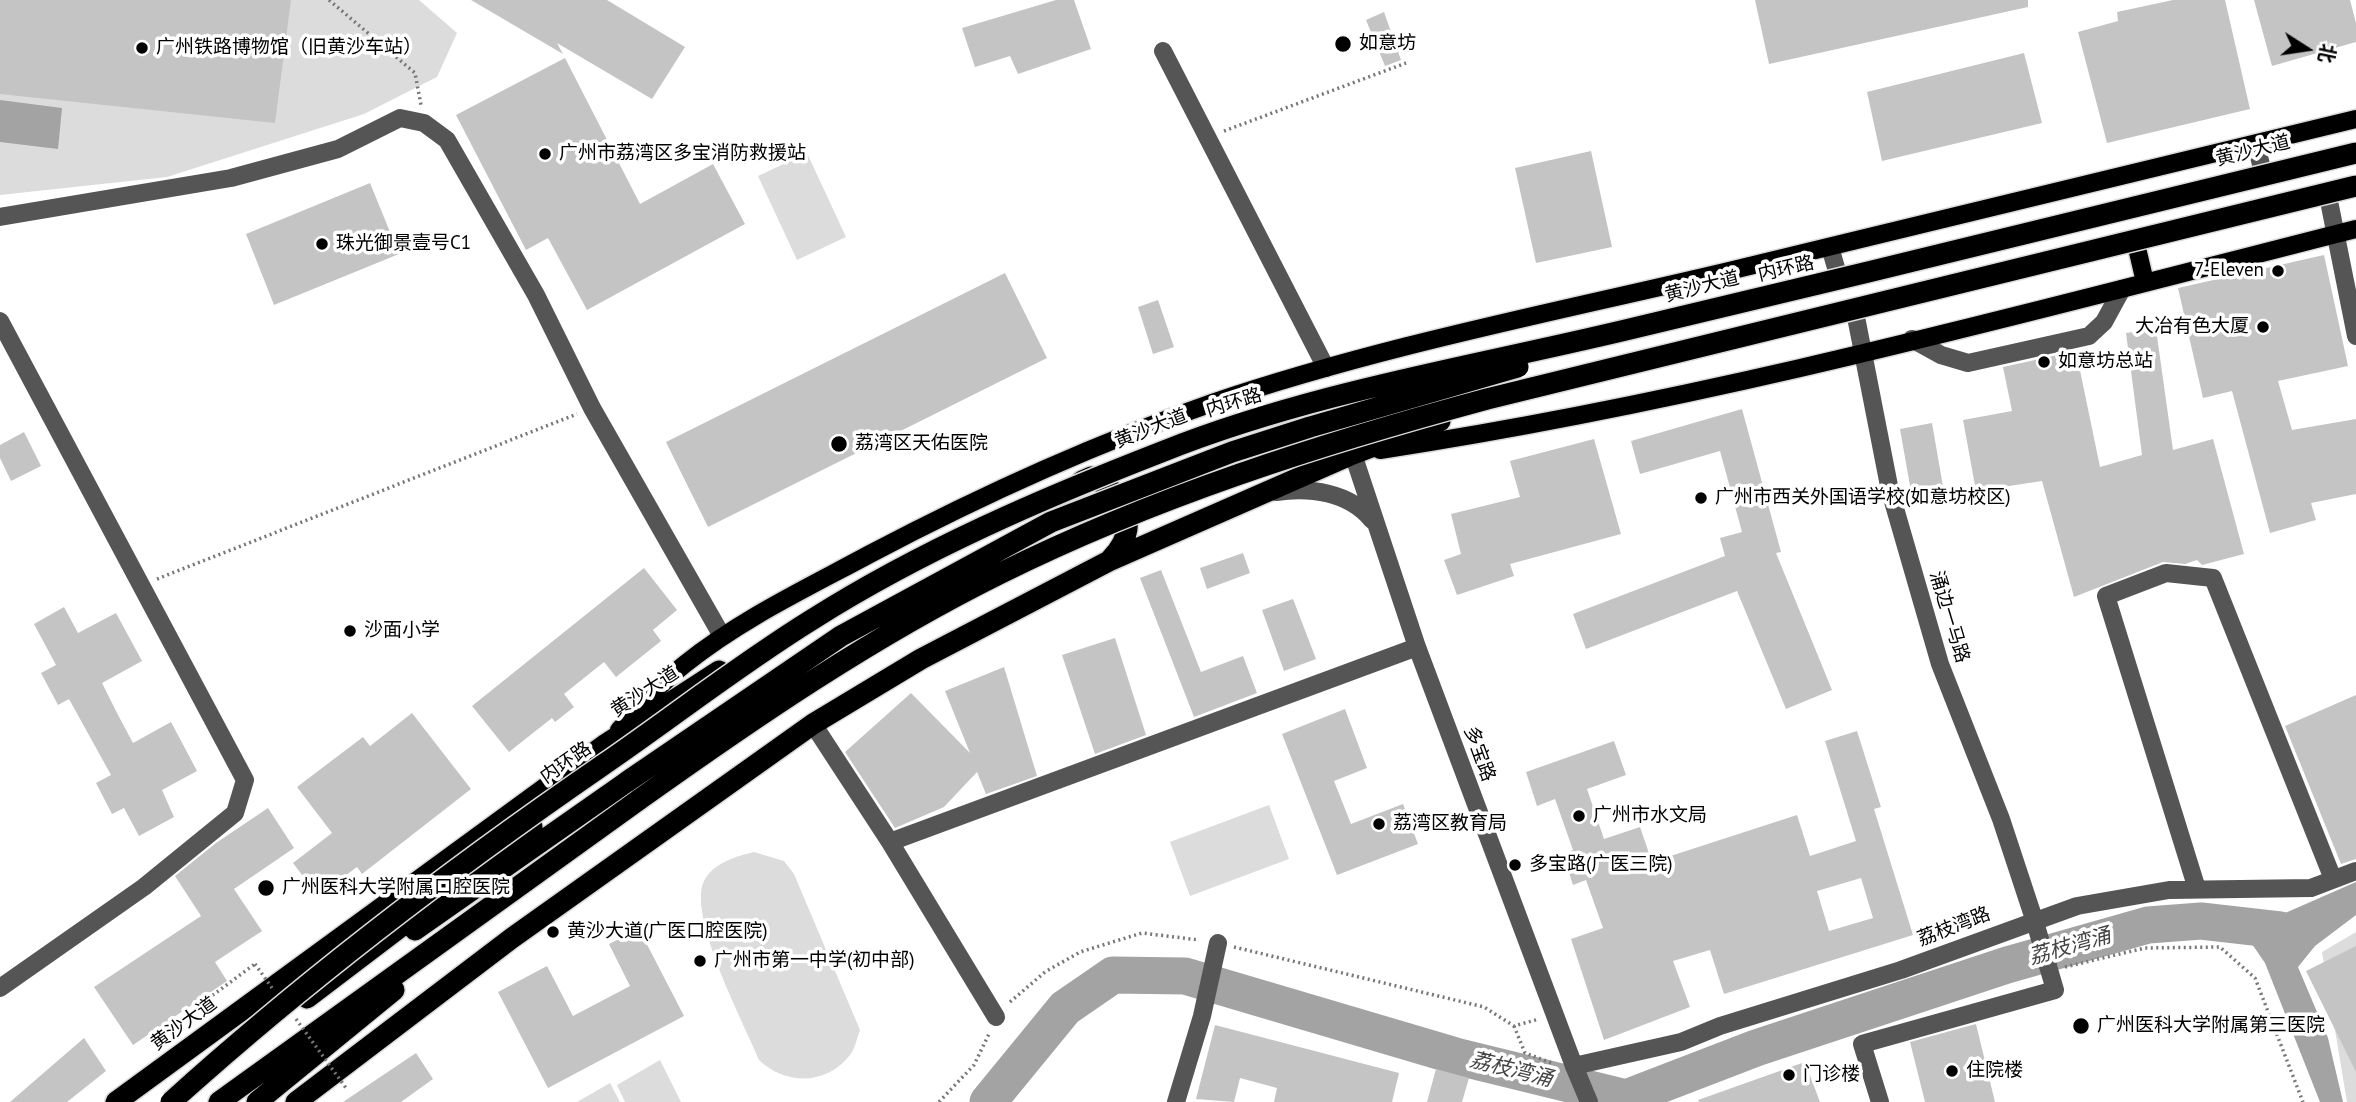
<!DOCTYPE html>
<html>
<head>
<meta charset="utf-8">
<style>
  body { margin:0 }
  #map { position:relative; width:2356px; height:1102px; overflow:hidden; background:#fff; font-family:"PT Sans","Noto Sans SC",sans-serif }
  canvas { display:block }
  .north { position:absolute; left:2272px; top:14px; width:70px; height:70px; -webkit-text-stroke:5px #fff; paint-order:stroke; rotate:102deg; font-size:19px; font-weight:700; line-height:28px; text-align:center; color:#000 }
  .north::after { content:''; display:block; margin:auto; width:24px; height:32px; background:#000; clip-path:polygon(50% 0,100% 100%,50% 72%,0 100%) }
</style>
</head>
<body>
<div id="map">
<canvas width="2356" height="1102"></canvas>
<div class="north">北</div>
</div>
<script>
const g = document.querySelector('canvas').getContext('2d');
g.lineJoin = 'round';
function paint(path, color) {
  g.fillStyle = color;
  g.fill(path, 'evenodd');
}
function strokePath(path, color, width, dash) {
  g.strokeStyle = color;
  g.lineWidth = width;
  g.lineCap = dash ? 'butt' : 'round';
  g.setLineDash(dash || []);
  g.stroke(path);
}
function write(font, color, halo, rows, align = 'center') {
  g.font = font + ' "PT Sans","Noto Sans SC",sans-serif';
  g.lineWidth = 7;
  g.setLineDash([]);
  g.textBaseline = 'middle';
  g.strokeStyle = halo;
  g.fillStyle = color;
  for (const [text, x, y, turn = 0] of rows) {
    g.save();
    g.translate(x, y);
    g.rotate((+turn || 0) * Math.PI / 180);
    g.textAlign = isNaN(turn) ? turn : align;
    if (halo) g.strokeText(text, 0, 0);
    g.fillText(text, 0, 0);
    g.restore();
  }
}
paint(new Path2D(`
  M0 0H419L457 33 437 77 364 114 167 177 0 195Z
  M807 153 846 237 797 260 758 176Z
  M1269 805 1289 859 1190 896 1170 842Z
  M754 852 784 861 794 874 860 1030C857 1038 855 1049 850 1055 826 1086 785 1085 759 1060 744 1023 687 916 704 881 713 863 737 856 754 852Z
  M2356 932V1102H2347L2322 952Z
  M660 1060 681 1102H625L617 1085Z
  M610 1083 620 1102H577Z`), '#dcdcdc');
paint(new Path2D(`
  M0 100 62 108 58 149 0 142Z
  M2356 882V915L2315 946 2298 967 2328 1038 2343 1102H2320L2265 963 2252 944 2263 914 2276 917Z`), '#a3a3a3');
strokePath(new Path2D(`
  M988 1102 1065 1008 1113 975 1185 976 1459 1057 1626 1098 1756 1048 2007 965 2148 925 2201 921 2280 930`), '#a3a3a3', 37);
paint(new Path2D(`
  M0 0H291L275 123 0 94Z
  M471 0H607L685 47 652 99 557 43 563 54Z
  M1056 0H1074L1091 49 1018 74 1010 56 975 67 962 28Z
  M1755 0H2028V7L1769 64Z
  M2173 0H2225L2250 109 2107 143 2078 32 2118 21 2117 12Z
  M2254 0H2350L2356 23V42L2272 66Z
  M1384 12 1401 60 1385 66 1366 20Z
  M2024 53 2042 123 1882 161 1867 92Z
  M565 58 640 204 713 164 745 224 587 310 548 238 526 250 456 115Z
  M1591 151 1612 247 1536 263 1515 168Z
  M370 183 399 254 274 305 246 234Z
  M2324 255 2348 366 2278 381 2292 430 2356 419V494L2311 503 2316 520 2270 533 2232 391 2203 398 2178 288Z
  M1005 273 1047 358 708 527 666 442Z
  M1158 300 1174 347 1153 354 1138 307Z
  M2156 329 2173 450 2213 439 2244 554 2202 565 2197 560 2185 564 2163 562 2074 597 2042 481 1976 491 1963 420 2012 411 2003 367 2076 351 2100 467 2142 455 2126 333Z
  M1742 409 1781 552 1776 553 1832 690 1786 709 1737 591 1586 649 1573 614 1725 556 1720 538 1742 532 1720 451 1640 474 1631 441Z
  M1932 423 1945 498 1913 503 1900 429Z
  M24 432 41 466 11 481 0 458V445Z
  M1594 439 1621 534 1510 564 1514 576 1457 595 1444 560 1461 554 1451 514 1520 497 1510 461Z
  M1243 553 1250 573 1207 589 1200 568Z
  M644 568 677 610 653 630 661 641 616 677 604 662 564 694 574 707 555 722 552 718 509 752 472 706Z
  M1161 570 1201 672 1243 656 1257 693 1194 717 1140 578Z
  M1293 599 1316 659 1284 671 1262 610Z
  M64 607 78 633 116 613 142 661 102 683 118 715 133 743 171 722 197 771 162 790 174 817 139 836 124 808 112 814 96 783 111 775 69 699 58 705 41 673 56 665 34 624Z
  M1115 638 1146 735 1095 754 1062 655Z
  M1004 667 1037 776 986 794 977 772 944 807 895 828 845 752 911 693 970 753 945 691Z
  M2356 695V859L2341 864 2285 726Z
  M1345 709 1367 768 1334 781 1351 824 1403 804 1418 844 1337 875 1282 734Z
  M412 713 471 789 362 874 357 867 318 896 293 863 332 833 297 787 363 737 370 746Z
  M1857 731 1881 807 1874 809 1913 935 1724 994 1710 950 1673 961 1690 1007 1604 1040 1571 939 1603 928 1586 880 1573 885 1563 854 1573 850 1555 799 1537 806 1526 772 1614 741 1626 775 1587 789 1604 839 1640 827 1652 862 1797 815 1810 856 1856 841 1825 741ZM1861 878 1873 918 1829 931 1817 891Z
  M268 808 294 848 234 889 262 931 215 962 227 981 133 1045 94 987 201 916 175 876 216 843Z
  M639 929 684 1016 548 1088 498 992 547 966 573 1016 630 986 609 944Z
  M2356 946V1072L2306 971Z
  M1976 1024 1995 1102H1925L1910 1042Z
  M1215 1025 1399 1073 1392 1102H1274L1277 1088 1240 1078 1234 1102 1196 1099Z
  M84 1038 106 1071 67 1102H10Z
  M416 1053 433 1079 401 1102H343Z
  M1805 1062 1820 1102H1699L1698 1100Z
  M1436 1069 1469 1078 1462 1102H1427Z`), '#c4c4c4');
const major = new Path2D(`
  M2137 248 2145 282
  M1380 450C1710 400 2033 311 2356 229
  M619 730C640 707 661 683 685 664 741 619 807 588 870 554 980 496 1094 444 1212 403 1380 346 1556 312 1729 271 1938 221 2146 168 2356 119`);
const highway = new Path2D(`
  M1082 481 1091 477C1128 494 1141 529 1110 560
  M415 930 628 781
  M307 998 532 827
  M116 1102 606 744 719 671
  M219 1102 640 799
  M257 1102 394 990
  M296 1102 512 938 813 724 921 659 1109 561 1353 454 1440 421`);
strokePath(major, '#dbdbdb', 21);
strokePath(highway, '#dbdbdb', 24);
strokePath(new Path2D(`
  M329 0 415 73 421 105
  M1224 131 1406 63
  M157 579 577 414
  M1234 947 1484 1007 1514 1026 1539 1019
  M2065 967 2145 948 2220 947 2255 978 2303 1102
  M1010 1002 1045 972 1080 952 1142 933 1199 940
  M206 1011 202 1003 255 964
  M1514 1026 1525 1053 1552 1063
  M939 1102 974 1065 989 1034`), '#777', 3.5, [2, 3.5]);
strokePath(new Path2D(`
  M1163 51 1326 368
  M2256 144 2263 173
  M2329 201 2356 336
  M0 217 231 178 338 149 400 118 424 123 447 140 536 295 592 408 722 636
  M1830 247 1839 278
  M1856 317 1890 491 1940 664 2001 819 2034 919
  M0 321 245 780 235 813 144 887 0 988
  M1912 339 1941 355 1968 363 2089 336 2104 322 2122 289
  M1354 443 1353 454 1417 647 1574 1066 1681 1042 1720 1026 1901 970 2077 906 2169 890 2311 888 2356 871
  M1276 492C1310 487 1349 492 1372 520
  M813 724 890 842 996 1017
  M890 842 1417 647
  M2197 889 2106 596 2166 573 2213 578 2333 879
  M1176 1102 1202 1016 1218 943
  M1880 1102 1862 1044 2055 990 2048 966`), '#555', 18);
strokePath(major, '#000', 18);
strokePath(highway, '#000', 21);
const highwayBridge = new Path2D(`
  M628 781 841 636 1051 522 1232 452 1310 427 1518 367
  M640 799C755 717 872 637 999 574 1154 497 1320 444 1487 399L2356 186
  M171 1102C307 979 452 869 603 765 673 717 740 664 813 619 922 550 1043 498 1164 451 1315 391 1477 366 1634 328 1875 271 2116 212 2356 153`);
strokePath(highwayBridge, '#dbdbdb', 24, []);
strokePath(new Path2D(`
  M255 964 272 988
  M296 1019 346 1088`), '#777', 3.5, [2, 3.5]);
strokePath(new Path2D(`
  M2034 919 2048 966
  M1574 1066 1589 1102`), '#555', 18);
strokePath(highwayBridge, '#000', 21);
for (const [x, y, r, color] of [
  [1343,44,9,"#000"],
  [142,48,7,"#000"],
  [545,154,7,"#000"],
  [322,244,7,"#000"],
  [2278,271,7,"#000"],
  [2263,327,7,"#000"],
  [2044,362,7,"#000"],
  [839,444,9,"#000"],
  [1701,498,7,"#000"],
  [350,631,7,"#000"],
  [1579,816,7,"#000"],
  [1379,824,7,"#000"],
  [1515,865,7,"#000"],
  [266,888,9,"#000"],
  [553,932,7,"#000"],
  [700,961,7,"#000"],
  [2081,1026,9,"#000"],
  [1952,1071,7,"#000"],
  [1789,1075,7,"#000"]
]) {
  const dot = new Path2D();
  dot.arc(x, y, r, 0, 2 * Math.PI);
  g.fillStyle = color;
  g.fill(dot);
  strokePath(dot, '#fff', 2.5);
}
write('19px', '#000', '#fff', [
  ["如意坊",1359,44],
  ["广州铁路博物馆（旧黄沙车站）",156,48],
  ["广州市荔湾区多宝消防救援站",559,154],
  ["珠光御景壹号C1",336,244],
  ["7-Eleven",2264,271,"right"],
  ["大冶有色大厦",2249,327,"right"],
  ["如意坊总站",2058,362],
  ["荔湾区天佑医院",855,444],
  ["广州市西关外国语学校(如意坊校区)",1715,498],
  ["沙面小学",364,631],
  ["广州市水文局",1593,816],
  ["荔湾区教育局",1393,824],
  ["多宝路(广医三院)",1529,865],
  ["广州医科大学附属口腔医院",282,888],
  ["黄沙大道(广医口腔医院)",567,932],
  ["广州市第一中学(初中部)",714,961],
  ["广州医科大学附属第三医院",2097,1026],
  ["住院楼",1966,1071],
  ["门诊楼",1803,1075]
], 'left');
write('19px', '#000', '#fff', [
  ["黄沙大道",2253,151,-14],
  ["内环路",1786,269,-13],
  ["黄沙大道",1702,287,-14],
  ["内环路",1234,403,-17],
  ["黄沙大道",1151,429,-21],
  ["涌边一马路",1949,617,73],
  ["黄沙大道",645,692,-33],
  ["多宝路",1479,754,70],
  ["内环路",566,763,-35],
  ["荔枝湾路",1954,927,-21],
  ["黄沙大道",184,1024,-36]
]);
write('italic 21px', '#444', '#fff', [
  ["荔枝湾涌",2070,947,-16],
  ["荔枝湾涌",1511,1070,14]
]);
</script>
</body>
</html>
